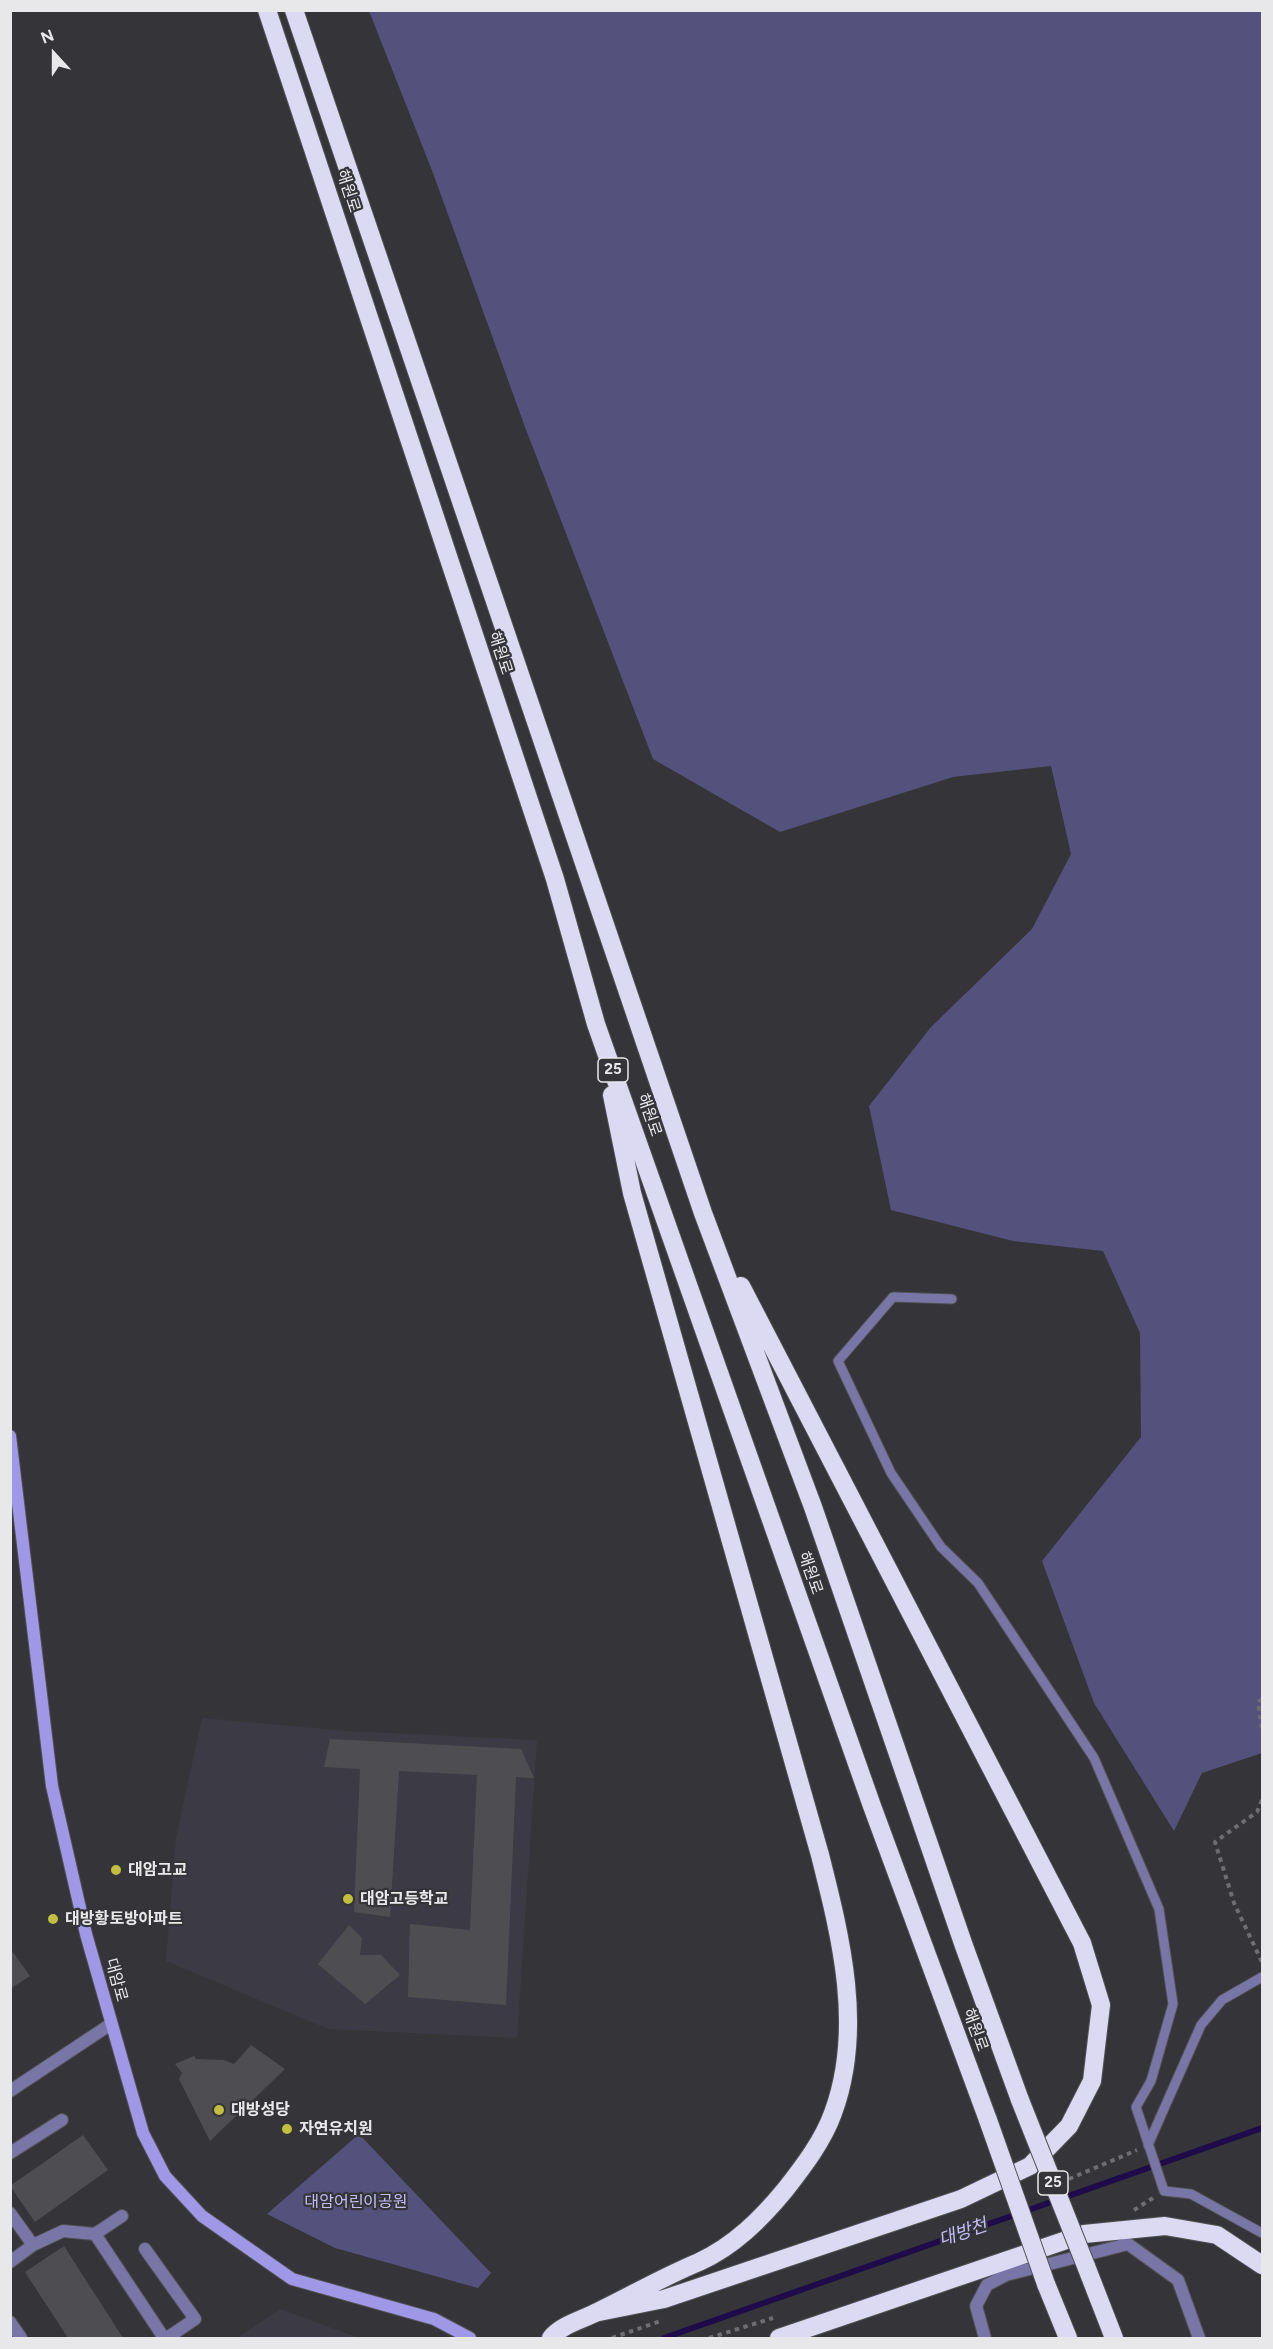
<!DOCTYPE html>
<html>
<head>
<meta charset="utf-8">
<style>
  body { margin:0 }
  #map { position:relative; width:1273px; height:2349px; overflow:hidden; background:#353438; font-family:Figtree,sans-serif }
  canvas { display:block }
  .frame { position:absolute; inset:0; border:12px solid #e8e8ea; pointer-events:none }
  .north { position:absolute; left:24px; top:24px; width:60px; height:60px; -webkit-text-stroke:4px #353438; paint-order:stroke; rotate:339deg; font-size:16px; font-weight:700; line-height:24px; text-align:center; color:#e8e8ea }
  .north::after { content:''; display:block; margin:auto; width:21px; height:27px; background:#e8e8ea; clip-path:polygon(50% 0,100% 100%,50% 72%,0 100%) }
</style>
</head>
<body>
<div id="map">
<canvas width="1273" height="2349"></canvas>
<div class="frame"></div>
<div class="north">N</div>
</div>
<script>
const g = document.querySelector('canvas').getContext('2d');
g.lineJoin = 'round';
function paint(path, color) {
  g.fillStyle = color;
  g.fill(path, 'evenodd');
}
function strokePath(path, color, width, dash) {
  g.strokeStyle = color;
  g.lineWidth = width;
  g.lineCap = dash ? 'butt' : 'round';
  g.setLineDash(dash || []);
  g.stroke(path);
}
function write(font, color, halo, rows, align = 'center') {
  g.font = font + ' Figtree,"Noto Sans KR",sans-serif';
  g.lineWidth = 4.5;
  g.setLineDash([]);
  g.textBaseline = 'middle';
  g.strokeStyle = halo;
  g.fillStyle = color;
  for (const [text, x, y, turn = 0] of rows) {
    g.save();
    g.translate(x, y);
    g.rotate((+turn || 0) * Math.PI / 180);
    g.textAlign = isNaN(turn) ? turn : align;
    if (halo) g.strokeText(text, 0, 0);
    g.fillText(text, 0, 0);
    g.restore();
  }
}
paint(new Path2D(`
  M202 1718 348 1731 537 1740 517 2038 328 2029 166 1961 176 1838Z
  M280 2309 359 2338H237Z`), '#3c3b45');
paint(new Path2D(`
  M369 11H1262V1753L1202 1773 1174 1831 1094 1703 1042 1561 1141 1437 1140 1333 1103 1251 1013 1241 891 1210 869 1106 931 1027 1032 929 1071 854 1051 766 953 777 780 832 653 759 525 427 433 173Z
  M359 2134 491 2273 478 2288 335 2248 267 2214Z`), '#55517d');
strokePath(new Path2D(`
  M664 2338 1262 2128`), '#1d0b4a', 6);
paint(new Path2D(`
  M330 1739 521 1749 534 1778 516 1777 506 2005 408 1997 410 1924 470 1930 477 1775 399 1771 390 1917 354 1912 360 1769 324 1767Z
  M349 1925 362 1938 360 1955H381L400 1975 365 2004 318 1964Z
  M10 1948 30 1976 10 1989Z
  M251 2045 285 2069 210 2141 179 2079 182 2073 175 2064 194 2056 196 2059 224 2060 234 2064Z
  M83 2135 108 2170 35 2222 10 2186Z
  M64 2246 123 2338H68L25 2272Z`), '#4e4e52');
const lane = new Path2D(`
  M952 1299 893 1297 838 1361 891 1473 941 1547 978 1583 1094 1758 1159 1909 1173 2004 1151 2081 1136 2107 1164 2191 1191 2194 1262 2233
  M1148 2145 1201 2025 1222 2000 1262 1977`);
const street = new Path2D(`
  M10 2091 111 2024
  M10 2153 62 2120
  M10 2213 33 2245
  M95 2234 164 2338
  M145 2249 195 2319 167 2338
  M10 2262 33 2245 63 2231 95 2234 122 2216
  M10 2322 21 2338
  M985 2338 976 2306 987 2285 1006 2275 1128 2244 1178 2280 1199 2338`);
const secondary = new Path2D(`
  M10 1436 52 1786 86 1934 143 2133 165 2176 202 2216 292 2279 434 2319 470 2338`);
const highway = new Path2D(`
  M267 10 555 879 596 1024 872 1806 988 2120
  M294 10 703 1213 813 1507 964 1946 1020 2100
  M1086 2266 1114 2338
  M1046 2284 1068 2338
  M599 2312 664 2299 961 2199 1030 2166 1069 2126 1092 2081 1101 2005 1082 1943 741 1286
  M551 2338C561 2325 582 2320 597 2312 632 2295 663 2277 699 2262 734 2246 761 2219 785 2190 803 2167 823 2141 833 2113 864 2029 841 1938 820 1855L632 1193 612 1095
  M779 2338 1084 2234 1165 2226 1217 2235 1262 2265`);
strokePath(lane, '#525154', 11);
strokePath(street, '#525154', 14);
strokePath(secondary, '#525154', 14);
strokePath(highway, '#525154', 20);
strokePath(new Path2D(`
  M1262 1699 1258 1702 1262 1730
  M1262 1800 1257 1812 1215 1842 1234 1903 1262 1962
  M1069 2179 1137 2150
  M1134 2210 1153 2198
  M612 2338 663 2320
  M709 2338 773 2318`), '#6e6d70', 4, [4.5, 4.5]);
strokePath(lane, '#7975a6', 9);
strokePath(street, '#7975a6', 12);
strokePath(secondary, '#a098e6', 12);
strokePath(highway, '#dcdaf3', 18);
const highwayBridge = new Path2D(`
  M1020 2100 1086 2266
  M988 2120 1046 2284`);
strokePath(highwayBridge, '#525154', 20, []);
strokePath(highwayBridge, '#dcdaf3', 18);
for (const [x, y, r, color] of [
  [116,1870,6,"#c1be40"],
  [348,1899,6,"#c1be40"],
  [53,1919,6,"#c1be40"],
  [219,2110,6,"#c1be40"],
  [287,2129,6,"#c1be40"]
]) {
  const dot = new Path2D();
  dot.arc(x, y, r, 0, 2 * Math.PI);
  g.fillStyle = color;
  g.fill(dot);
  strokePath(dot, '#353438', 2);
}
for (const [x, y, w] of [
  [613,1070,30],
  [1053,2183,30]
]) {
  const box = new Path2D();
  box.roundRect(x - w / 2, y - 12, w, 24, 4.5);
  g.fillStyle = '#353438';
  g.fill(box);
  strokePath(box, '#e8e8ea', 1.5);
}
write('bold 15px', '#e8e8ea', null, [
  ["25",613,1070],
  ["25",1053,2183]
]);
write('16px', '#e8e8ea', '#353438', [
  ["해원로",348,191,72],
  ["해원로",500,653,72],
  ["해원로",649,1115,71],
  ["해원로",810,1573,71],
  ["대암로",116,1980,75],
  ["해원로",975,2030,70]
]);
write('bold 16px', '#e8e8ea', '#353438', [
  ["대암고교",128,1870],
  ["대암고등학교",360,1899],
  ["대방황토방아파트",65,1919],
  ["대방성당",231,2110],
  ["자연유치원",299,2129]
], 'left');
write('16px', '#c1bdf7', '#353438', [
  ["대암어린이공원",356,2202]
]);
write('italic 18px', '#c1bcf7', '#353438', [
  ["대방천",963,2233,-19]
]);
</script>
</body>
</html>
